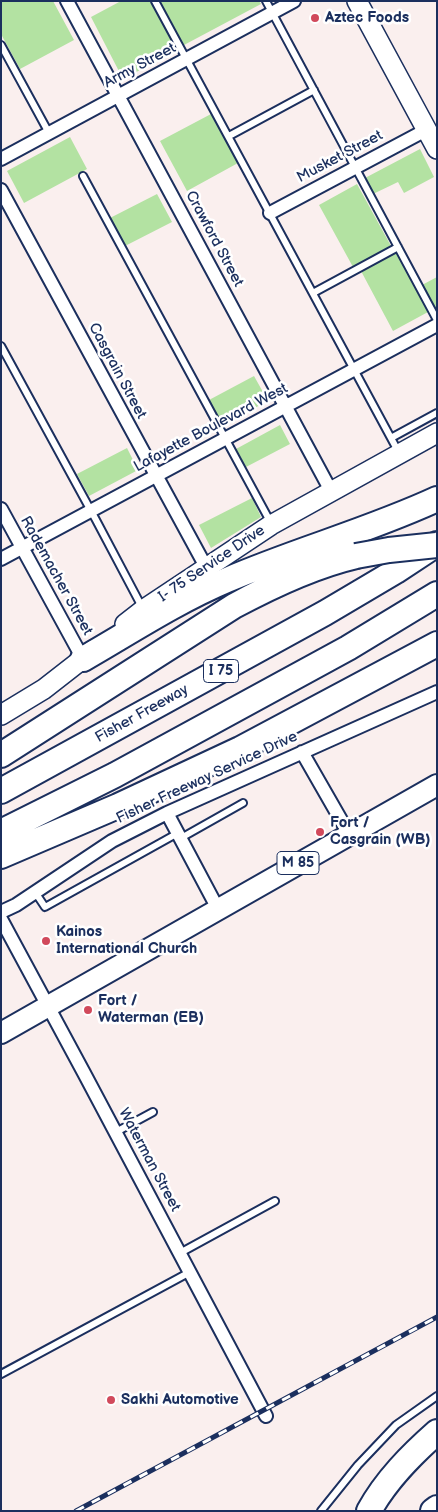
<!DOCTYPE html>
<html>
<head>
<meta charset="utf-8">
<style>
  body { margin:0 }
  #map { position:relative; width:438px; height:1512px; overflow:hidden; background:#faefee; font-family:"Balsamiq Sans",sans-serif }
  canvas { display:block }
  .frame { position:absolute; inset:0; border:2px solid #1b2f5e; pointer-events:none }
</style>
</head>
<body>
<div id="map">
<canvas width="438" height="1512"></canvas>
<div class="frame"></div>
</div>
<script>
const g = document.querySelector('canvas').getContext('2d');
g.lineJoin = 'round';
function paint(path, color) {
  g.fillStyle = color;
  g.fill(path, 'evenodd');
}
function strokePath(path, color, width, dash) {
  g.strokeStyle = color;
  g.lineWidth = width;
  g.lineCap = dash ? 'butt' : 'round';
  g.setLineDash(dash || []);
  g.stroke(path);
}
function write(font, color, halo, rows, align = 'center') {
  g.font = font + ' "Balsamiq Sans",sans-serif';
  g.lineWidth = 5;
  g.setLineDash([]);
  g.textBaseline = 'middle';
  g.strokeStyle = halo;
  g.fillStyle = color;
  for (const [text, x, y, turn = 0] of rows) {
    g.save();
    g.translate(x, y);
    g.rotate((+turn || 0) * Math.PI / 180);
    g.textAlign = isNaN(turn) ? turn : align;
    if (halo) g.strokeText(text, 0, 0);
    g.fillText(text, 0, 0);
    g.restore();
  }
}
paint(new Path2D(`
  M1 1H53L74 40 20 69 1 34Z
  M121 1H150L178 50 123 79 91 17Z
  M160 1H259L261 4 184 45Z
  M211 114 238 163 187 191 160 141Z
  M70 137 87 169 24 203 7 171Z
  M420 149 434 177 404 193 398 182 373 194 365 178Z
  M357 184 391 246 353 267 319 205Z
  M157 194 172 222 125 246 110 218Z
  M396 252 428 312 393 331 361 271Z
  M437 277V310H436L422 285Z
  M254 376 268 401 222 425 209 400Z
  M280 425 290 444 246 467 236 449Z
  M127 448 138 470 89 496 77 474Z
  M252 498 261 517 211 548 199 525Z`), '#b3e2a2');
const service = new Path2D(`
  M155 1 398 451
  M266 1 437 320
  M1 45 49 133
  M229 136 314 90
  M83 176 271 523
  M313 293 398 247
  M1 346 96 520 142 607
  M391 438 437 413
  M181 838 243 803
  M35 892 45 907 178 833
  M116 1132 153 1112
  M180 1253 275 1201
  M1 1374 190 1272
  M321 1511 358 1465 396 1425 437 1396`);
const minor = new Path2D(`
  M67 1 331 491
  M1 159 294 1
  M1 190 206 567
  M270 213 426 130
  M1 509 83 659
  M1 559 437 325
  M302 752 349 834
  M167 813 218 909
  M1 912 16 905 112 841 167 813 437 692
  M1 919 84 1073 266 1416`);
const secondary = new Path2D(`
  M357 1 437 149
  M125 624 143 610 271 525 437 433
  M1 715 44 689 94 650`);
const primary = new Path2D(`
  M1 1033 437 785`);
const motorway = new Path2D(`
  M83 659C130 632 177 601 227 580 296 550 368 531 437 499
  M1 755 234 606C273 585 313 566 356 556
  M1 791 325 613 396 571 437 544
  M1 832 115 775 348 648 437 594
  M1 856 118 806 240 749 437 644
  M369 1511C386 1480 411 1455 437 1432
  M433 1511 437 1508`);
strokePath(service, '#1b2f5e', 10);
strokePath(minor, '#1b2f5e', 16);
strokePath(secondary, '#1b2f5e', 22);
strokePath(primary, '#1b2f5e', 24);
strokePath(motorway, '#1b2f5e', 28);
strokePath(service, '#fff', 6);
strokePath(minor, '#fff', 12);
strokePath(secondary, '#fff', 19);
strokePath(primary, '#fff', 20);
strokePath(motorway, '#fff', 24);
const rail = new Path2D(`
  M76 1511 437 1317`);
strokePath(rail, '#1b2f5e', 5);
strokePath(rail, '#fff', 3, [9]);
const motorwayBridge = new Path2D(`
  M356 556 389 550 437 545`);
strokePath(motorwayBridge, '#1b2f5e', 28, []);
strokePath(motorwayBridge, '#fff', 24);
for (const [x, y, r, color] of [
  [315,18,5,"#d1495b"],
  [320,832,5,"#d1495b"],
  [46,941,5,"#d1495b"],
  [88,1010,5,"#d1495b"],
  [111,1400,5,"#d1495b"]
]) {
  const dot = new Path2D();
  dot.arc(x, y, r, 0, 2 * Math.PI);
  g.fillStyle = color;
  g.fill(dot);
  strokePath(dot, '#fff', 2);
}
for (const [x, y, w] of [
  [221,671,35],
  [298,863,42]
]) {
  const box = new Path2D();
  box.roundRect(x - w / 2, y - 11.5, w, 23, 4);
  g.fillStyle = '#fff';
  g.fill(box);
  strokePath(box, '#1b2f5e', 1);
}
write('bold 14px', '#1b2f5e', null, [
  ["I 75",221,671],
  ["M 85",298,863]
]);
write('bold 15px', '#1b2f5e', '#fff', [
  ["Aztec Foods",325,18],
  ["Fort /",330,823],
  ["Casgrain (WB)",330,840],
  ["Kainos",56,932],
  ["International Church",56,949],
  ["Fort /",98,1001],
  ["Waterman (EB)",98,1018],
  ["Sakhi Automotive",121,1400]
], 'left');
write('15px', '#1b2f5e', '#fff', [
  ["Army Street",140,66,-28],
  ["Musket Street",340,157,-28],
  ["Crawford Street",214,239,62],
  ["Casgrain Street",117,371,62],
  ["Lafayette Boulevard West",211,428,-28],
  ["I- 75 Service Drive",212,564,-34],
  ["Rademacher Street",56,576,61],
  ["Fisher Freeway",142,714,-29],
  ["Fisher Freeway Service Drive",207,778,-25],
  ["Waterman Street",149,1160,62]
]);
</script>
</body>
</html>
